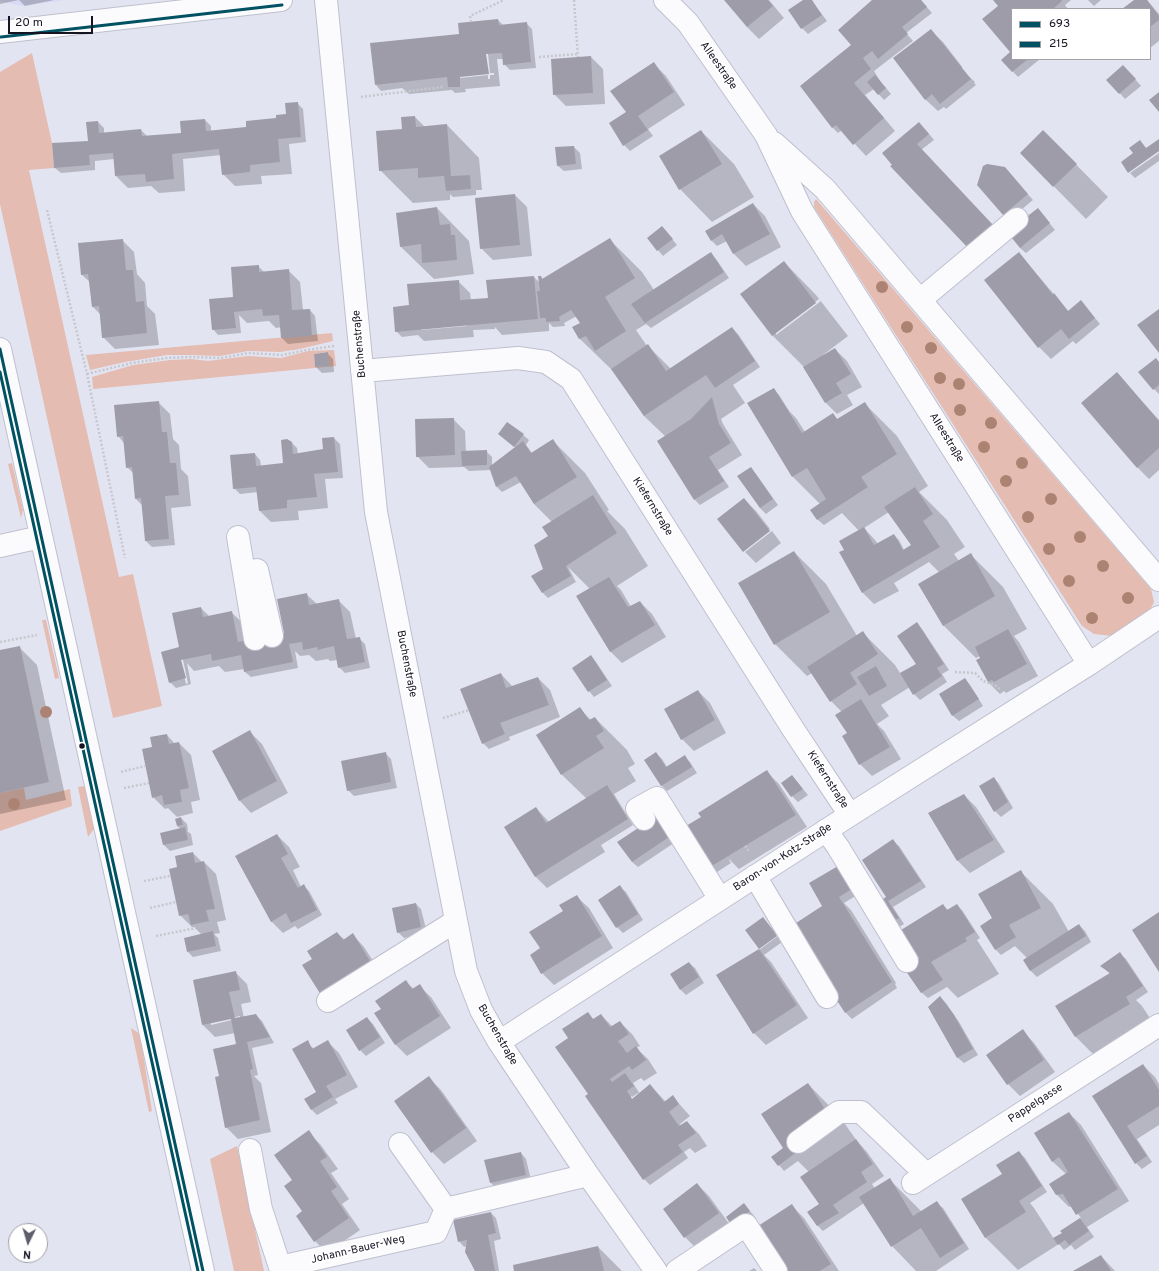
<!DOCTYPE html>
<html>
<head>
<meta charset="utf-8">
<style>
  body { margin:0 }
  #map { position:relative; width:1159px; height:1271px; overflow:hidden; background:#e3e4f2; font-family:Overpass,sans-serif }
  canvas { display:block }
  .legend { position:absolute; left:1011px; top:8px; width:140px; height:52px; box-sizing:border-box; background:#fff; border:1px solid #a1a1a7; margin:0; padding:5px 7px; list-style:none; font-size:12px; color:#151423 }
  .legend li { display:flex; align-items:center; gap:8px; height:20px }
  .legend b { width:20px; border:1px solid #a1a1a7 }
  .north { position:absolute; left:8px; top:1223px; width:40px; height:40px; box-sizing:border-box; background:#fff; border:1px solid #a1a1a7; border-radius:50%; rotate:185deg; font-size:11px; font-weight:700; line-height:16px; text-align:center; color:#151423 }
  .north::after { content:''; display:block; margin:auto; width:14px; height:18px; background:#5d5d6b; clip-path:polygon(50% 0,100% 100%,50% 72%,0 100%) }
  .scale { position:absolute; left:8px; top:16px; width:85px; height:18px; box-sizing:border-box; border:2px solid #151423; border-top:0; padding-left:5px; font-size:12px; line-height:14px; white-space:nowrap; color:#151423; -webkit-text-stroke:3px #fff; paint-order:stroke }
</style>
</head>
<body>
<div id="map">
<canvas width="1159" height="1271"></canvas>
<ul class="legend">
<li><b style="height:5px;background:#005262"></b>693</li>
<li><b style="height:5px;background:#005262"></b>215</li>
</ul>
<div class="north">N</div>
<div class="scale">20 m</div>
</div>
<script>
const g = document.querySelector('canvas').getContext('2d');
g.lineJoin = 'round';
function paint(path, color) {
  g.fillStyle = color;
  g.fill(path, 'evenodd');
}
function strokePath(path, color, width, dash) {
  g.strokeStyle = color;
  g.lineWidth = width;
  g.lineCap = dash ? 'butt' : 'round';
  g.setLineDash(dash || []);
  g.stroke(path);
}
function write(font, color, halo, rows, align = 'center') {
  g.font = font + ' Overpass,sans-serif';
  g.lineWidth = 4;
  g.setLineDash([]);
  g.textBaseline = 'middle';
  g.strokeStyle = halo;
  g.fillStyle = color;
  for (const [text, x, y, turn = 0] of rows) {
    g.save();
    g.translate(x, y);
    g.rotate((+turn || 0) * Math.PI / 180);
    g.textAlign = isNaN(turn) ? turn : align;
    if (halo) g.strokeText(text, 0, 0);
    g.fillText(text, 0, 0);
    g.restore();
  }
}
paint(new Path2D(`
  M0 0H66L21 6 0 1Z`), '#d9daf6');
paint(new Path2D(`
  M32 53 52 143 54 168 29 170 119 577 133 574 162 706 113 718 0 204V72Z
  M816 199 1151 589 1154 602 1150 610 1113 636 1094 634 1082 626 814 207V202Z
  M332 333 333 341 300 349 280 352 248 351 220 356 190 355H167L125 362 90 370 86 355Z
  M334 350 336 366 93 389 92 377 133 365 170 360 191 359 208 361 248 356 281 358 308 351ZM327 352 329 366 315 367 314 354Z
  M12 463 23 510 21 518 8 464Z
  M42 620H46L59 678 55 679Z
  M85 786 94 829 88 837 78 787Z
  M24 788 26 800 70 789 72 806 0 831V793Z
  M131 1028 140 1034 152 1111 149 1112Z
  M237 1146 264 1271H234L210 1159Z`), '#e4bcb1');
paint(new Path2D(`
  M0 0H54L25 6 19 0 0 4Z
  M726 0H769L784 18 759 39 747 27Z
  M804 0H811L827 21 808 34 802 28Z
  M874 0H921L932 13 906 33 913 41 874 71 881 82 891 94 884 100 874 89 865 95 895 131 866 156 842 130 838 133 832 127 853 45Z
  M994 0H1071L1065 5 1067 8 1065 9H1012V59H1040L1018 77 1002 60 1011 52 1000 6Z
  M1088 0H1101L1094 6Z
  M1136 0H1147L1159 14V41L1150 48V9H1124Z
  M498 20 504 26 526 23 532 29 536 68 510 70 504 64 503 59H497L500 86 465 89 466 92 455 93 452 90 409 94 402 88 381 91 376 85 460 35ZM485 52 488 54 490 73H494V75H490V79H488V75L460 78 458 76Z
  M931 31 943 42 963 68 962 67V70L975 82 974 83 976 85 946 109 944 107 938 111 926 100 894 58Z
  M591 57 603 69 605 104 566 106 554 94Z
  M654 64 666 76 685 105 648 129 653 136 630 151 624 145 627 113Z
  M1129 72 1141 86 1125 99 1108 80Z
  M297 103 303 109 306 142 289 144 292 174 261 176 262 184 235 186 223 174 221 155 183 159 185 191 159 193 151 186 128 188 116 176 114 159 95 161V170L61 173 55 168 89 142 98 122 104 128V134L141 130 147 136 182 134 205 120 211 126V132L247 128 275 119 287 115Z
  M415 117 425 127 447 125 479 158 482 190H476V195L453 197 450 194V200L413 203 380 170 403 130Z
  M925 129 934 140 921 150 892 166Z
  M701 131 734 164 754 197 712 222 680 189 660 156Z
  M1043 131 1108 197 1086 219 1021 153Z
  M574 147 580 153 582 169 564 171 558 166 556 148Z
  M1159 153V161L1135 178 1130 173Z
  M1010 174 1033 200 1009 220 1004 214Z
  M515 195 527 207 532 256 493 260 481 248Z
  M753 204 765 216 781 247 746 266 734 254 727 241 717 246 711 240Z
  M437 208 469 241 474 274 434 279 401 247Z
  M1043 215 1055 230 1026 253 1020 248Z
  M662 227 677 245 663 256 658 250Z
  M122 240 134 252 137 274 145 283 147 306 155 314 159 345 115 349 103 337 101 315 92 306 90 282 82 275Z
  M610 240 642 272 654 290 710 253 716 259 729 278 651 328 646 324 636 330 647 346H648L671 369 732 328 738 334 760 367 733 385 745 403 721 419 723 424 742 455 718 470 729 487 700 505 694 499 666 437 644 416 614 371H613L580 339 573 328 581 323 577 316 564 323 565 326 553 327 549 323V331L502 335 495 327V329L473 330 474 337 424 341 418 335 402 337 396 331 408 307 458 281 470 293 471 300 488 299 534 277 540 283 541 277 543 279ZM467 324V326L421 330V328Z
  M1019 254 1030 266 1069 312 1086 307 1100 324 1076 344 1073 341 1051 359 1039 347Z
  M784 262 816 295 848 336 823 355V356L835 349 847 361 862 387 847 395 853 405 837 414 825 402 805 368 773 336 741 294ZM819 299 821 301 776 335V332Z
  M258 266 265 273 288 270 300 282 303 310H310L315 316 318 341 288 344 282 338V327L276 328 269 321 247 323 239 315 241 333 218 335 213 329 234 298Z
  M327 353 333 359 334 372 322 373 316 367Z
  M1159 362V394L1154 389Z
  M1116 373 1159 420V470L1149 479 1137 467Z
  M773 389 779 395 790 412 796 418 805 432 833 414 838 420 864 403 897 436 928 486 919 492 947 520 965 547 954 554 959 561 971 555 1003 587 1027 629 1014 636 1019 642 1038 676 1006 693 1004 691 1000 694 988 682 980 656 976 658 944 626 920 584 940 573 929 562 894 583 899 591 874 604 863 593 846 550 859 531 842 513 824 525 818 520 812 510 820 504 793 477 749 404ZM889 512 912 545 904 550 899 540 894 535 878 544 875 540 864 528Z
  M158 402 170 414 173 439 179 445 181 469 188 476 191 506 171 508 175 545 152 547 146 541 142 505 136 499 134 474 127 467 124 443 118 436Z
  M453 419 465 431 466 452 486 451 492 457V466L516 448 499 434 523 435 529 440 526 445 532 453 553 441 585 473 609 510 607 511 625 529 648 566 617 586 621 590 631 607 640 602 652 614 666 637 622 663 610 651 590 589 568 567 576 582 548 598 542 592 544 569 549 536 552 522 534 504 521 482 502 492 497 487 491 470 469 471 464 467 429 468 417 456Z
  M334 438 340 444 343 478 325 479 328 508 298 511 299 520 271 522 259 510 258 492 240 494 234 488 255 454 260 460 261 466 284 464 291 442 297 448 298 455 324 450Z
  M751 468 756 474 778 505 766 514 760 508 739 476Z
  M744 499 756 511 770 529 744 550Z
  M772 531 781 543 756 563 745 552Z
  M794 552 826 584 857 636 862 632 895 665 900 673 917 665V623L922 629 949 670 942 674 947 682 920 700 914 694 910 687 881 705 889 716 877 724 884 731 901 759 872 776 860 764 848 733 842 712 831 701 812 673 807 676 775 644Z
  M306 594 317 604 338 600 350 612 356 639 359 638 365 644 370 668 345 673 339 667 337 660 330 661 328 659 316 661 309 655 300 656 295 651 298 668 251 677 245 672V669L225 672 219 666 194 671 187 663 191 684 176 688 170 682 180 648 201 608 210 617 232 613 244 624 284 634ZM180 657 183 660 188 683 186 684Z
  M19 647 37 665 66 800 0 814V652Z
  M591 656 596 662 612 686 594 697 589 691Z
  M501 674 513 687 538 678 550 690 560 717 509 737 510 740 489 749 483 743Z
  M965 679 970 685 983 706 959 721 953 716 940 694Z
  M698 691 710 703 726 733 694 751 682 739Z
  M580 709 591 720 595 718 627 750 635 764 628 768 636 781 614 794 633 825 601 845 605 852 547 888 535 876 536 808 549 822 587 799 561 774Z
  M250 732 262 744 288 793 251 813 240 801 213 752Z
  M167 735 175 744 179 743 191 755 200 800 191 802 193 813 177 817 168 808 165 809 153 797V748Z
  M385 753 391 759 397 788 354 796 348 790Z
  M656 753 662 759 667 767 684 756 690 762 697 773 667 791 662 786 645 760Z
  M767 772 779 784 807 827 739 869 729 859V860L731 863 717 872 711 866Z
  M792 776 808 795 798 802 792 796Z
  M994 778 999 784 1013 808 1001 817 995 811Z
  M964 795 976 807 1005 852 970 873 958 861 930 813Z
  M661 814 680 839 638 867 632 862Z
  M181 818 187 824 188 831H187L191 834 193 845 170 851 164 845 161 834 181 829 177 826Z
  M277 835 289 847 300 867 293 870 301 887 303 885 309 891 322 915 298 929 295 926 283 933 271 921Z
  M893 841 899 846 926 887 893 907 904 924 896 929 890 923 887 898Z
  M193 853 202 862H204L216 874 226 920 217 922 220 933 214 934 218 938 221 951 193 957 188 952 202 935 194 927H192L180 915 179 867Z
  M838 867 857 895 844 903 851 910 896 983 895 984 897 988 852 1019 846 1013 840 1003Z
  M1021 872 1053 904 1069 932 1079 925 1085 931 1091 942 1037 977 1031 971 1024 961 1028 959 1015 946 1001 955 995 949 993 919Z
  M620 887 626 892 643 920 623 933 617 927Z
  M577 897 589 908 613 948 554 985 542 973 541 949Z
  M416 904 421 909 427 933 404 938 398 932Z
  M943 905 948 910 957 905 962 910 980 938 977 940 999 974 958 998 947 987 928 998 922 993 905 967 920 958Z
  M763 918 777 934 759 948Z
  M337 933 345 940 353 935 364 947 384 978 313 959Z
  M778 936 782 942 764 955 771 962 808 1018 766 1045 754 1033 759 950Z
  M1120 954 1126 959 1148 992 1136 1000 1142 1006 1159 1032V1039L1108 1069 1076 1037 1057 1006 1110 974 1102 966Z
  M689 963 695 968 704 983 686 995 680 989Z
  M235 972 247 984 251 1002 241 1004 244 1018 256 1015 262 1021 274 1043 252 1048 258 1075 254 1076 261 1083 271 1132 238 1139 226 1127 221 1077 237 1045 235 1033 215 1037 203 1025 194 980ZM240 1016V1018L211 1025V1023Z
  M406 982 414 989 419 986 431 997 451 1028 407 1056 395 1044 382 1010Z
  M940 997 946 1003 959 1022 978 1055 964 1063 958 1058 929 1008Z
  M588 1014 594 1020 601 1015 613 1027 620 1022 632 1034 640 1046 636 1048 648 1059 657 1073 644 1081 641 1078 633 1083 640 1094 650 1085 666 1102 673 1097 690 1116 680 1124 681 1126 687 1122 699 1134 707 1146 695 1153 690 1148 684 1152 688 1158 650 1185 644 1179 590 1094 570 1039ZM638 1093 639 1094 631 1100V1096L632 1097Z
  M367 1018 373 1024 385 1043 366 1056 360 1050Z
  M1023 1031 1034 1043 1055 1072 1020 1096 1008 1084Z
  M327 1041 339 1053 358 1087 335 1099 338 1103 317 1115 311 1109 317 1092 307 1042 314 1049Z
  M1143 1065 1155 1077 1159 1084V1125L1137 1139 1152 1162 1142 1169 1136 1163 1116 1133Z
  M429 1078 441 1090 477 1141 444 1164 432 1152Z
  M808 1084 840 1117 857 1141 867 1152 884 1176 872 1184 875 1189 890 1180 922 1212 937 1203 943 1208 969 1249 936 1271H916L892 1246 864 1203 823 1231 818 1226 809 1212 820 1205 809 1172 798 1161 784 1171 779 1165Z
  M1069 1113 1081 1125 1129 1201 1087 1227 1094 1237 1075 1250 1071 1245 1064 1250 1059 1244 1018 1270 985 1237 1003 1174 1019 1152 1025 1158 1047 1192 1030 1203 1034 1208 1054 1239 1063 1233 1061 1231 1081 1218 1072 1206 1069 1207 1057 1195 1066 1174 1052 1161Z
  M308 1132 320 1144 338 1169 331 1173 349 1199 342 1204 360 1230 327 1253 315 1241 293 1181Z
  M521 1153 526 1159 531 1180 496 1188 491 1183Z
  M697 1184 709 1196 730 1225 697 1249 685 1237 664 1209Z
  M744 1204 755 1217 739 1231Z
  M792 1206 804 1218 839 1271H789Z
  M491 1213 496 1218 501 1239 494 1241 499 1271H475L467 1246 464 1247 459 1241Z
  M598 1247 622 1271H515Z
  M1101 1256 1115 1271H1075Z
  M754 1268 757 1271H749Z`), '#0003');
paint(new Path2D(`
  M724 0H768L773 6 747 27Z
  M803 0H812L822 15 801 29 788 10Z
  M872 0H921L927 7 902 27 908 34 878 59 872 51 863 58 871 69 854 83 884 118 853 145 836 125 832 128 800 86 851 45 838 30Z
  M993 0H1061L1062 1 1053 9H1012V59H1028L1012 72 1001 60 1010 52 982 19 998 6Z
  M1134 0H1147L1159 16V20L1150 27V9H1122Z
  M498 19 499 25 527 22 531 62 503 65 502 53 486 54 489 74 460 77V87H448L447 77 375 85 370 43 459 34 458 23Z
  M931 29 971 79 940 104 932 94 925 100 893 58Z
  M591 56 593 93 553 95 551 59Z
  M654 62 674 92 638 116 648 130 623 146 609 123 626 112 610 91Z
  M1123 65 1136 79 1119 94 1106 80Z
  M875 75 886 88 878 95 867 82Z
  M1159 92V112L1149 100Z
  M298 102 301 137 278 139 280 162 250 165V172L222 175 219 149 172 154 174 179 146 182 145 174 115 176 113 153 89 155 90 165 54 168 52 143 88 141 86 122 98 121 99 133 141 129 142 136 181 133 180 121 205 119 206 131 246 127V121L276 118V115L286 114 285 103Z
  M415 116 416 127 447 124 451 176 470 175 471 189 446 191 444 176 418 178V168L379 171 376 131 402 129 401 117Z
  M919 122 929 134 917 144 994 226 969 249 890 166 892 165 882 153Z
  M701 130 722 164 679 190 659 156Z
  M1043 130 1077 164 1053 187 1020 153Z
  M1159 139V151L1128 173 1121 162 1133 153 1129 148 1140 140 1146 148Z
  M574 146 576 164 557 166 555 147Z
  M987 164 1005 167 1028 194 1003 215 977 185 983 166Z
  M515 194 520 245 480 249 475 198Z
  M753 203 770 234 733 254 722 234 711 241 705 231Z
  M437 207 440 225 450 224 451 235H455L457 260 422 263 421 244 400 247 396 213Z
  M1038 208 1050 223 1020 248 1007 232Z
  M662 226 673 239 657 251 647 238Z
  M610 238 635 278 605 297 626 331 595 351 586 336 579 339 572 327 580 323 571 310 559 317 560 321 546 322V318H540L537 291H540L538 276H541L542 279Z
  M123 239 126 270H133L136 302 144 301 147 333 102 338 99 306 92 307 88 274 81 275 78 243Z
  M711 252 724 272 645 323 631 304Z
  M1019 252 1053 295 1054 293 1068 311 1081 300 1095 318 1069 339 1061 329 1038 348 984 280Z
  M784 261 816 303 772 336 740 294Z
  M259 265V272L289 269 292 310 310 309 312 336 281 338 279 315 263 316 262 309 234 312 236 328 212 330 209 299 233 297 231 267Z
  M534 276 538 319 395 332 393 307 409 305 407 284 459 280 460 300 488 298 486 280Z
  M1159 309V353L1137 325Z
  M732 327 755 361 715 388 706 375 644 416 611 369 648 344 666 371Z
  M835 348 851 374 836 383 842 393 825 403 803 367Z
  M328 352 329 366 315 367 314 354Z
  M1156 358 1159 362V385L1153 390 1138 372Z
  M1117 372 1159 421V448L1137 468 1081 403Z
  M774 388 802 433 833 413 837 419 865 402 897 454 861 477 868 487 817 520 810 510 826 499 807 468 792 477 747 403Z
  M712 397 719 424 731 443 709 457 724 481 694 500 657 441 691 419Z
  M159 401 162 432H167L170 463H176L179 495 165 496 169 539 145 541 141 498 135 499 132 467 126 468 123 436 117 437 114 405Z
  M454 418 455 455 416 457 415 419Z
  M507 422 524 434 514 447 498 434Z
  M334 437 338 472 314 474 317 497 287 500V508L259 511 256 487 233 489 230 455 255 453 256 466 283 463 281 440 287 439 292 442 293 454 323 449 322 438Z
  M553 439 577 477 534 504 516 476 496 487 489 467 523 441 531 453Z
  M487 450V465L462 466 461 451Z
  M751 467 773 499 760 508 737 476Z
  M915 487 933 514 923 521 940 547 862 593 839 552 844 550 839 541 864 527 874 545 894 534 903 550 911 545 884 507Z
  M593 495 617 533 566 566 571 576 542 593 531 576 543 569 534 545 548 536 542 527Z
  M744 498 770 531 743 552 717 519Z
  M794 551 830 612 774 645 738 583Z
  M971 553 995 596 943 626 918 584Z
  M609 577 628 607 640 601 655 625 610 652 576 596Z
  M307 593 309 605 339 599 347 639 360 637 365 662 338 668 334 646 317 650 318 647 303 650 302 642 289 644 293 662 244 672 241 655 212 661 211 654 181 660 186 678 169 683 161 652 179 647 172 613 201 607 203 617 232 611 238 642 284 633 277 599Z
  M917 622 944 664 937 668 942 676 913 695 900 673 916 664 897 636Z
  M1008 629 1027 664 994 682 992 680 988 682 976 660 980 658 975 647Z
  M863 631 878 654 850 673 857 684 830 702 807 667Z
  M20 646 49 782 0 793V650Z
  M591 655 607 680 588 692 572 668Z
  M876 666 887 686 869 696 857 677Z
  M501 673 506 688 538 677 549 705 500 723 505 734 482 744 460 689Z
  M965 678 979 699 952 716 939 694Z
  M698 690 715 720 681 740 664 709Z
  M861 699 890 747 859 765 842 736 847 733 835 715Z
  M580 707 589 720 595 717 604 731 596 736 604 748 561 775 536 735Z
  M250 730 277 781 239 801 212 751Z
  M167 734 169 744 179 742 189 788 180 790 182 802 164 805 162 795 152 798 142 749 152 747 150 737Z
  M386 752 391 782 347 791 341 761Z
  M656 752 666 767 685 755 692 767 661 786 644 760Z
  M767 770 796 815 710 867 686 826 701 817 698 813Z
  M792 775 803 789 791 797 781 783Z
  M994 777 1008 802 994 812 979 786Z
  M607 785 628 819 535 877 504 827 536 807 546 823Z
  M964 794 994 840 957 861 928 813Z
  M661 813 675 833 632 862 617 842Z
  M181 817 183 825 177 826 175 819Z
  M185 827 188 840 163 845 160 833Z
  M277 834 288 854 281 858 298 888 304 884 317 910 291 923 286 913 271 922 235 856Z
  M893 839 921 881 888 901 899 918 889 924 876 903 886 897 862 860Z
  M193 852 195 863 204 861 215 909 206 910 209 921 191 925 188 914 179 916 169 869 177 867 175 856Z
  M838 866 852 889 839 897 892 982 845 1013 790 927 822 906 809 883Z
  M1021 870 1041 908 1009 925 1016 937 995 950 980 926 992 918 978 894Z
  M620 885 638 914 616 928 598 900Z
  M577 895 602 936 541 974 530 955 540 948 529 932 563 911 559 905Z
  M416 903 421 927 397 933 392 908Z
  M943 904 947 910 957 904 975 932 965 938 967 941 931 962 943 980 921 993 903 967 919 958 901 930Z
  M1159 912V972L1132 930Z
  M763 917 777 936 759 949 745 930Z
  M1079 924 1086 936 1030 971 1023 960Z
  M213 931 216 946 187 952 184 938Z
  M337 932 343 940 353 933 373 966 323 998 302 965 312 959 307 951Z
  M759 949 797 1005 753 1034 716 975Z
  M1120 952 1143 986 1126 997 1130 1004 1075 1037 1055 1006 1110 973 1100 966Z
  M689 962 699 977 680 990 670 974Z
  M236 971 240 990 229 992 235 1018 256 1014 270 1037 247 1042 253 1069 250 1070 260 1120 225 1128 215 1077 219 1076 213 1049 236 1044 231 1019 202 1025 193 980Z
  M406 980 412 989 420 984 440 1016 395 1045 374 1013 381 1009 375 1001Z
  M940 996 954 1015 973 1049 957 1058 928 1007Z
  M588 1012 593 1019 601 1014 610 1027 620 1021 629 1034 618 1041 627 1053 636 1046 646 1060 632 1070 629 1066 610 1079 612 1082 625 1073 634 1086 627 1091 632 1099 650 1084 664 1102 673 1095 679 1104 669 1112 679 1126 687 1121 696 1133 678 1145 683 1152 643 1180 585 1096 588 1094 555 1047 568 1038 562 1029Z
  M367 1017 380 1037 359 1051 346 1030Z
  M1023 1029 1044 1060 1007 1085 986 1055Z
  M308 1040 312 1049 328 1040 347 1075 326 1086 333 1097 311 1110 304 1099 316 1092 292 1049Z
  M1143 1064 1159 1090V1106L1127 1126 1147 1156 1135 1164 1092 1096Z
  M429 1076 466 1128 431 1153 394 1101Z
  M808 1083 830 1117 798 1151 778 1166 771 1157 783 1148 761 1114Z
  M1069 1112 1118 1189 1076 1215 1063 1194 1056 1195 1049 1184 1068 1172 1059 1157 1052 1162 1034 1133Z
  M309 1130 327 1157 320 1161 337 1187 331 1191 349 1218 314 1242 296 1216 302 1211 284 1186 292 1180 274 1155Z
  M856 1139 873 1164 861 1172 867 1182 833 1205 839 1213 817 1226 807 1212 819 1204 800 1177Z
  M1019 1151 1042 1186 1019 1201 1026 1212 985 1238 961 1199 1002 1174 996 1165Z
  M521 1152 526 1175 490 1183 484 1160Z
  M890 1178 913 1216 937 1201 964 1243 940 1258 921 1228 891 1247 859 1197Z
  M697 1183 719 1213 684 1238 663 1209Z
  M744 1203 750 1211 732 1226 726 1217Z
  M792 1204 831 1264 820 1271H788L758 1226Z
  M491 1212 496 1233 488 1235 495 1271H475L465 1252 467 1240 458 1242 453 1220Z
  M1080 1218 1089 1231 1069 1245 1065 1240 1058 1245 1053 1238 1062 1233 1060 1231Z
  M598 1246 604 1271H514L513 1265Z
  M1101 1255 1111 1271H1073Z`), '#9f9ca9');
const minor = new Path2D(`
  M326 0 376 512 466 971 481 1010 499 1042 588 1175 656 1271
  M665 0 688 23 766 135 802 211 1089 664
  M0 32 281 0
  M774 143 825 189 1159 580
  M920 300 1017 219
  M0 349 203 1271
  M362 371 518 358 546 362 571 379 793 729 850 815
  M238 537 255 639
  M0 546 41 537
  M257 570 272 636
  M644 819 637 809 657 798 720 899
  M826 830 838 847 907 961
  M755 876 827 997
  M328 1001 456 921
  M499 1042 850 815 1089 664 1159 617
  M798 1142 839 1112H861L926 1174
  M250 1150 261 1209 280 1267 436 1232 446 1209 400 1144
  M913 1183 1159 1025
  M446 1209 588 1175
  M677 1271 746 1225 776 1271`);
strokePath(minor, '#bfc0ce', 24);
strokePath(new Path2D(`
  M574 0 578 57
  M471 22 470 16 504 0
  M539 57 578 54
  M361 97 443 87
  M47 210 87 374 125 558
  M87 374 132 363 166 358 190 357 221 358 248 353 282 355 307 350 334 346
  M0 642 37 635
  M955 672 975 673 983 681 996 686 1001 690
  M443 718 469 710
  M121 772 145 766
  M124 788 149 783
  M745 846 749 851
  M144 881 170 876
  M150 908 176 902
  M156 936 196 928`), '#c7c7cc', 2.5, [2, 2]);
strokePath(minor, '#fbfbfd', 22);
strokePath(new Path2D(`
  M0 349 203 1271`), '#005262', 3);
strokePath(new Path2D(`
  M1 37 282 5
  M0 372 198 1271`), '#005262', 3);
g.fillStyle = '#ac8372';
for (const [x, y] of [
  [882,287],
  [907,327],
  [931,348],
  [940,378],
  [959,384],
  [960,410],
  [991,423],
  [984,447],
  [1022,463],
  [1006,481],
  [1051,499],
  [1028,517],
  [1080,537],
  [1049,549],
  [1103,566],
  [1069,581],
  [1128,598],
  [1092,618],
  [46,712],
  [14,804]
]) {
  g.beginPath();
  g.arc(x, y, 6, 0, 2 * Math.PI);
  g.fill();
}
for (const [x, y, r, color] of [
  [82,746,3.5,"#151423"]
]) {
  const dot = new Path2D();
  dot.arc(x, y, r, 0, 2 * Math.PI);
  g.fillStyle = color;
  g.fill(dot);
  strokePath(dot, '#fff', 1.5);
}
write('11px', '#151423', '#fff', [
  ["Alleestraße",718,66,55],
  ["Buchenstraße",360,344,-95],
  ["Alleestraße",946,438,58],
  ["Kiefernstraße",652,507,58],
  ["Buchenstraße",406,664,79],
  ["Kiefernstraße",827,780,57],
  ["Baron-von-Kotz-Straße",783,858,-33],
  ["Buchenstraße",497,1035,60],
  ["Pappelgasse",1036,1104,-33],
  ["Johann-Bauer-Weg",358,1250,-13]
]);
</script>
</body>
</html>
